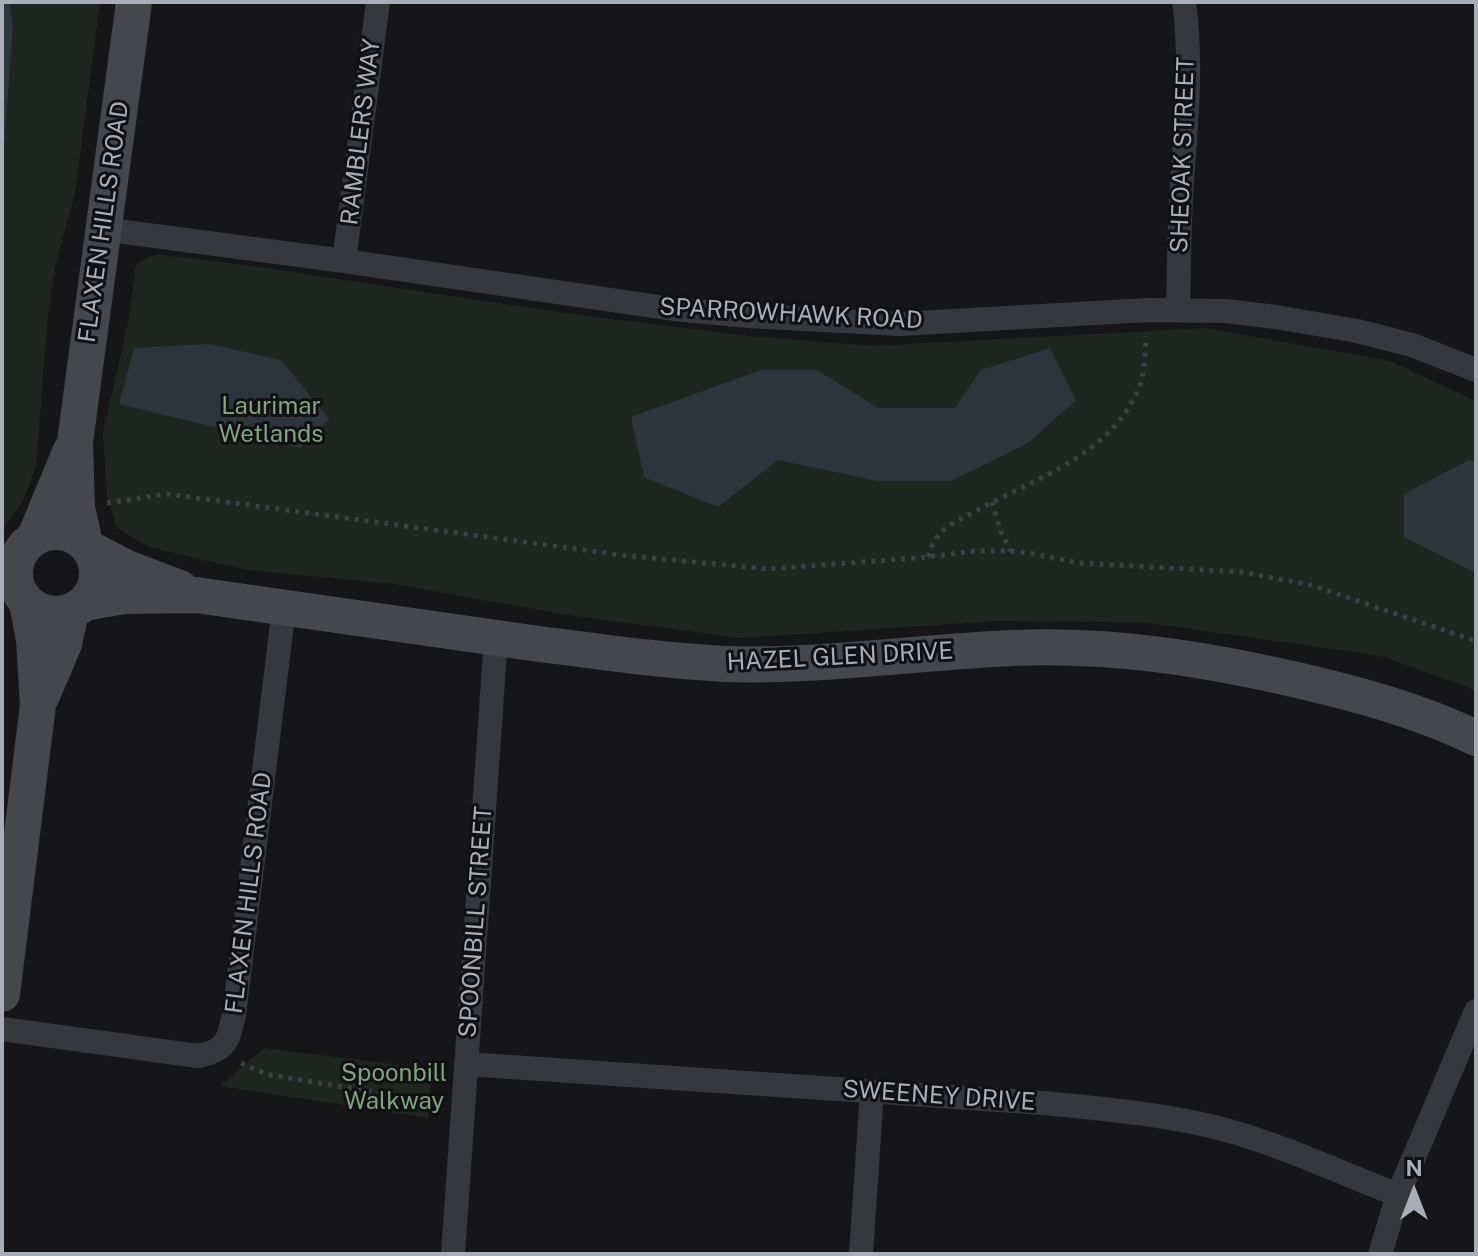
<!DOCTYPE html>
<html>
<head>
<meta charset="utf-8">
<style>
  body { margin:0 }
  #map { position:relative; width:1478px; height:1256px; overflow:hidden; background:#161618; font-family:"Public Sans",sans-serif }
  canvas { display:block }
  .frame { position:absolute; inset:0; border:4px solid #a8adb8; pointer-events:none }
  .north { position:absolute; left:1374px; top:1152px; width:80px; height:80px; -webkit-text-stroke:6px #111113; paint-order:stroke; rotate:0deg; font-size:22px; font-weight:700; line-height:32px; text-align:center; color:#a8adb8 }
  .north::after { content:''; display:block; margin:auto; width:28px; height:36px; background:#a8adb8; clip-path:polygon(50% 0,100% 100%,50% 72%,0 100%) }
</style>
</head>
<body>
<div id="map">
<canvas width="1478" height="1256"></canvas>
<div class="frame"></div>
<div class="north">N</div>
</div>
<script>
const g = document.querySelector('canvas').getContext('2d');
g.lineJoin = 'round';
function paint(path, color) {
  g.fillStyle = color;
  g.fill(path, 'evenodd');
}
function strokePath(path, color, width, dash) {
  g.strokeStyle = color;
  g.lineWidth = width;
  g.lineCap = dash ? 'butt' : 'round';
  g.setLineDash(dash || []);
  g.stroke(path);
}
function write(font, color, halo, rows, align = 'center') {
  g.font = font + ' "Public Sans",sans-serif';
  g.lineWidth = 6;
  g.setLineDash([]);
  g.textBaseline = 'middle';
  g.strokeStyle = halo;
  g.fillStyle = color;
  for (const [text, x, y, turn = 0] of rows) {
    g.save();
    g.translate(x, y);
    g.rotate((+turn || 0) * Math.PI / 180);
    g.textAlign = isNaN(turn) ? turn : align;
    if (halo) g.strokeText(text, 0, 0);
    g.fillText(text, 0, 0);
    g.restore();
  }
}
paint(new Path2D(`
  M2 2H100L75 193 56 263 48 313 36 467 22 503 2 529Z
  M156 254 266 268 564 313 748 336 874 346 1205 328 1390 361 1476 401V692L1465 686 1381 656 1142 622 995 621 741 638 568 615 394 584 247 570 149 547 117 528 107 496 103 433 129 318 136 264Z
  M264 1048 432 1069 428 1118 220 1086Z`), '#1e261f');
paint(new Path2D(`
  M2 2H9L13 25 2 174Z
  M210 344 281 360 329 419 301 448 119 404 134 348Z
  M1050 348 1076 400 1028 443 951 481H878L778 460 718 507 644 477 631 417 761 370H817L878 408H955L981 370Z
  M1469 460 1476 462V573L1404 537V494Z`), '#2c353c');
strokePath(new Path2D(`
  M992 502 1001 532 1011 551
  M107 503 167 494 621 555 768 569 928 557 974 551H1011L1034 554 1079 563 1241 572 1311 585 1476 641
  M928 557C936 529 950 525 974 512 1035 478 1112 456 1140 385 1145 370 1145 352 1146 336
  M241 1063 266 1074 438 1103`), '#3d3f44', 5, [4, 6]);
strokePath(new Path2D(`
  M102 229 344 261 673 309 748 316 900 324 1148 310 1225 311 1276 317 1357 331 1412 345 1476 370
  M344 261 378 2
  M1178 309C1179 272 1179 235 1181 198 1185 132 1193 68 1184 2
  M2 1029 198 1056C227 1050 228 1041 234 1015L284 608
  M466 1064 1044 1103C1104 1109 1166 1114 1226 1130 1284 1146 1341 1173 1398 1195
  M453 1254 496 638
  M861 1254 872 1091
  M1380 1254 1398 1195 1476 1011`), '#37383d', 24);
strokePath(new Path2D(`
  M15 573a41 41 0 1 1 82 0a41 41 0 1 1-82 0Z
  M35 537 71 450
  M85 543 77 508 75 442 134 2
  M90 549 127 568 180 588
  M84 603 124 596 196 595C308 612 420 628 532 643 596 651 661 661 726 664 822 667 917 652 1013 648 1111 644 1201 658 1297 680 1358 694 1420 711 1476 738
  M40 700 64 644 71 611
  M2 994 38 705 34 640 27 603`), '#45474d', 36);
write('24px', '#a8adb8', '#111113', [
  ["RAMBLERS WAY",361,132,-83],
  ["SHEOAK STREET",1183,155,-88],
  ["FLAXEN HILLS ROAD",104,222,-82],
  ["SPARROWHAWK ROAD",791,314,3],
  ["HAZEL GLEN DRIVE",840,657,-3],
  ["FLAXEN HILLS ROAD",249,893,-83],
  ["SPOONBILL STREET",476,922,-86],
  ["SWEENEY DRIVE",939,1096,4]
]);
write('24px', '#7fa381', '#111113', [
  ["Laurimar",271,407],
  ["Wetlands",271,435],
  ["Spoonbill",394,1074],
  ["Walkway",394,1102]
]);
</script>
</body>
</html>
